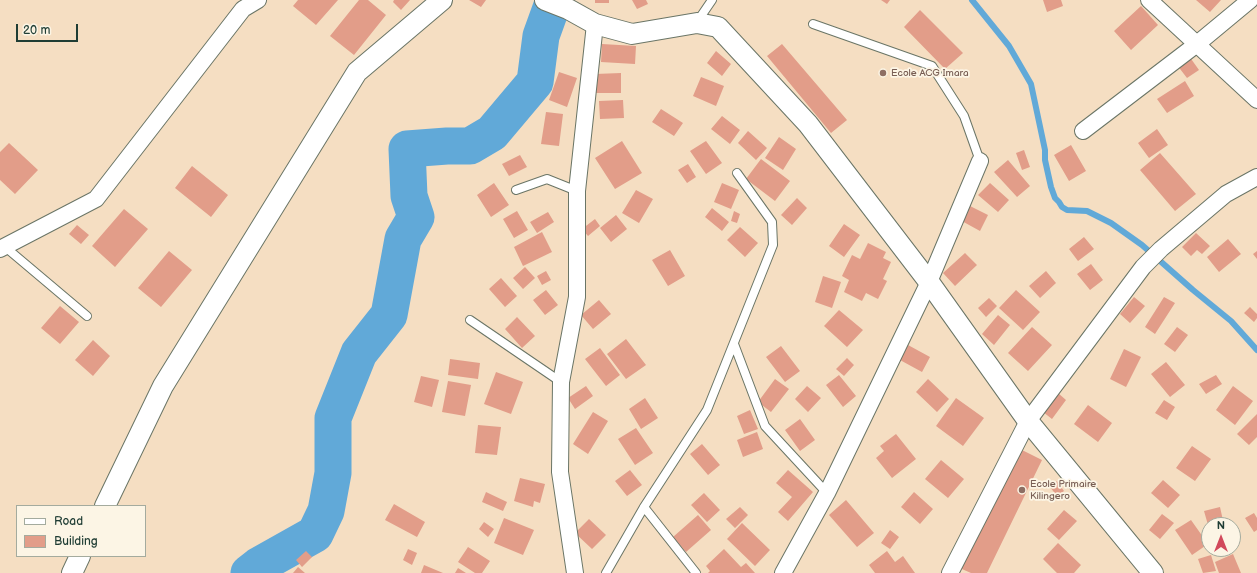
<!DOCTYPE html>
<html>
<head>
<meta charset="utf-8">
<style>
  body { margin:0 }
  #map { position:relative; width:1257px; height:573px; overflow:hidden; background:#f5dec2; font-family:"Balsamiq Sans",sans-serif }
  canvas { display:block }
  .legend { position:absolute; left:16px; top:505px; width:130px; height:52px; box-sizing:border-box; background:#fcf5e5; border:1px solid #a4ab9e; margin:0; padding:5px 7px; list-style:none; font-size:12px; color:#1f3d34 }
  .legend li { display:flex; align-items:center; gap:8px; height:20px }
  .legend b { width:20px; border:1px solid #a4ab9e }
  .north { position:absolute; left:1201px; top:517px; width:40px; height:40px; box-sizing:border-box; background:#fcf5e5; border:1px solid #a4ab9e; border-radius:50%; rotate:0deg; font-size:11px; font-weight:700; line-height:16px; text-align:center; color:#1f3d34 }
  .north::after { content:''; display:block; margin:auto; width:14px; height:18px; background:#d1495b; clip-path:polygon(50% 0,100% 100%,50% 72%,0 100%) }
  .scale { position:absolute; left:16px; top:24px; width:62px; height:18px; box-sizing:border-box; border:2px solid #1f3d34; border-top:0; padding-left:5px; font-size:12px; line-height:14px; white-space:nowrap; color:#1f3d34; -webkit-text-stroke:3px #fcf5e5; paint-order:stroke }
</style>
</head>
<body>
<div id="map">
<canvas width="1257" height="573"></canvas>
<ul class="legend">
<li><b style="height:5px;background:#fff"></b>Road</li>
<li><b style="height:11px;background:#e29d89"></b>Building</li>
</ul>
<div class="north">N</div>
<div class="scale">20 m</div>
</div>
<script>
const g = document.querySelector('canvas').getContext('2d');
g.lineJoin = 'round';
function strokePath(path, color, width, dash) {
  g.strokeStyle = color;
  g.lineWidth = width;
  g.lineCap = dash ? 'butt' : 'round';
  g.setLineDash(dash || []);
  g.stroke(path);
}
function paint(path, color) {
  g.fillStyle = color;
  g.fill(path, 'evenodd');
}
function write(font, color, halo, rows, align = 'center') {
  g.font = font + ' "Balsamiq Sans",sans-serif';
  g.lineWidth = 3.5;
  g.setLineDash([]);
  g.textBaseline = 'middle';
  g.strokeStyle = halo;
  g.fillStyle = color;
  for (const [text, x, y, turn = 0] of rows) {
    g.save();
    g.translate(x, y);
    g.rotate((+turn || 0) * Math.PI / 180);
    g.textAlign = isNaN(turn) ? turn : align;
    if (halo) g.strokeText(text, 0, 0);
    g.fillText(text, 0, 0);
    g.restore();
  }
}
strokePath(new Path2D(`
  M972 0 1009 46 1031 84 1045 150V160L1051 187 1055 198 1059 202 1062 207 1067 210 1087 211 1111 223 1142 245 1193 290 1231 321 1257 350`), '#61a9d8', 6);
strokePath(new Path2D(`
  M249 573 258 566 315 534 326 511 333 473V418L359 353 389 315 403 239 416 217 409 196 407 149 447 146H470L492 133 535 82 541 36 554 0`), '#61a9d8', 37);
paint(new Path2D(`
  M298 0H338L316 25 293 6Z
  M359 0H368L386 15 354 55 330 36Z
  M394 0H410L401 10 393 2Z
  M469 0H486L481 7Z
  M595 0H609V3H595Z
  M632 0H646L648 4 637 9Z
  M881 0H890L887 4Z
  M1043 0H1061L1063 6 1047 12Z
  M1196 0H1221L1210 12Z
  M1141 6 1158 25 1131 50 1114 31Z
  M920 10 963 53 945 69 904 27Z
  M602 44 636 46 635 64 601 62Z
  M782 44 847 120 831 133 767 56Z
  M716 51 731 64 722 76 707 63Z
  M1189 56 1199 70 1187 78 1177 65Z
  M559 72 577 78 567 107 549 100Z
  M621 73V93H596L595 74Z
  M701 77 724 86 716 106 693 96Z
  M1185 81 1194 96 1167 113 1157 99Z
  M623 100 624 118 600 119 599 101Z
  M661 109 683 123 674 136 652 122Z
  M546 112 563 114 559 146 541 144Z
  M722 116 740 130 730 144 711 129Z
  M1157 129 1168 145 1149 158 1138 143Z
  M748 131 767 148 756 160 738 143Z
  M779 137 796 149 783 170 765 158Z
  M622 141 642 173 615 189 595 158Z
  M706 141 722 163 706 174 690 151Z
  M9 143 38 170 15 194 0 180V152Z
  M1071 145 1086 171 1069 181 1054 155Z
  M1024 150 1030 167 1022 170 1016 153Z
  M1160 153 1196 194 1175 211 1140 170Z
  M520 155 527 167 509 176 502 164Z
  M761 159 790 181 775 201 746 179Z
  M1008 160 1030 186 1017 197 994 172Z
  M688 164 696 177 687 183 678 170Z
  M192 166 228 195 211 217 175 188Z
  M494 183 509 205 491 217 477 195Z
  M722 183 739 190 731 209 714 202Z
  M990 183 1009 200 998 212 978 195Z
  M636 190 653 199 639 223 622 213Z
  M797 198 807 208 792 225 781 215Z
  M968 205 988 215 980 231 960 220Z
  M712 208 729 222 722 231 705 217Z
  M124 209 148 229 115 267 92 246Z
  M517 211 528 230 514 238 503 219Z
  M734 211 740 214 737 223 731 221Z
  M548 212 554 222 537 233 530 222Z
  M616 215 627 229 611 242 600 228Z
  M595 219 600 226 588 236 582 229Z
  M844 224 860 235 844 257 829 246Z
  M77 225 89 235 81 244 69 234Z
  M740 227 758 243 745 257 727 240Z
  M542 232 552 252 523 266 514 247Z
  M1196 233 1210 246 1202 254 1197 250 1191 256 1182 247Z
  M1084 237 1094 249 1078 261 1069 249Z
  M1228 239 1241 254 1219 272 1207 257Z
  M868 243 886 252 883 258 891 262 883 279 887 281 878 299 866 293 862 301 844 292 849 280 842 276 852 255 860 259Z
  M670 250 685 276 668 286 652 260Z
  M169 251 192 270 161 307 138 288Z
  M1257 251V259L1253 254Z
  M965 253 977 265 955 286 943 273Z
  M1091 264 1103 280 1090 290 1077 274Z
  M525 267 535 278 523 289 513 278Z
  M546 271 551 280 542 285 537 276Z
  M1046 271 1056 283 1040 298 1029 286Z
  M823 276 841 282 832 308 815 302Z
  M501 278 517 296 505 307 489 289Z
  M546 290 558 305 545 315 533 300Z
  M1016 290 1040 312 1023 330 999 308Z
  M1134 297 1145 306 1130 323 1120 314Z
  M1164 297 1175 303 1155 334 1145 327Z
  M989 298 997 306 986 317 978 308Z
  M599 300 611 314 593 329 581 315Z
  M60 306 79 322 60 344 41 328Z
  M1250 307 1257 314V318L1254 322 1244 313Z
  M839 310 863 330 847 347 824 326Z
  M998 315 1010 325 994 345 982 334Z
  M517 317 535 336 522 348 505 329Z
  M1032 327 1052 345 1028 371 1008 353Z
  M1177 327 1188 335 1175 352 1164 344Z
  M626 339 646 365 626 379 607 354Z
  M93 340 110 356 93 376 75 360Z
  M908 345 930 357 922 372 900 360Z
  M781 346 800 371 785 382 766 357Z
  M600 348 620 375 606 386 585 359Z
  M1124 349 1141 357 1126 387 1110 379Z
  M847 358 854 365 844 376 836 369Z
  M450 359 480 363 478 379 448 375Z
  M1166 362 1185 385 1170 397 1151 374Z
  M496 372 523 382 511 414 484 404Z
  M839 375 856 396 843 407 826 385Z
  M1216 375 1222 384 1206 394 1199 384Z
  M421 376 439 380 432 407 414 402Z
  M775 379 789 389 771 412 758 402Z
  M928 379 949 399 937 412 916 392Z
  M448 381 471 385 465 416 442 412Z
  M586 386 593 396 575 409 568 398Z
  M807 386 821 398 808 412 795 399Z
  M1233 386 1253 401 1235 425 1216 410Z
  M1058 393 1066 400 1052 419 1043 412Z
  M645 398 658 418 641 429 629 409Z
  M956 398 984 418 963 446 936 426Z
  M1164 400 1175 407 1167 420 1155 413Z
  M1088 405 1112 423 1098 442 1074 424Z
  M750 410 758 429 744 434 737 416Z
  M593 412 608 421 588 454 573 444Z
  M1257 414V437L1249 445 1237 434Z
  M800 419 815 440 800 451 785 430Z
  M478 425 501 427 497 455 475 453Z
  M636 428 653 453 635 465 618 439Z
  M757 432 763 449 743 457 737 440Z
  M896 434 916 459 892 478 876 458 884 451 880 446Z
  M702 444 720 465 708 475 690 454Z
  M1014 446 1042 460 987 573H971L955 566Z
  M1192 446 1211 459 1195 481 1176 468Z
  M941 460 964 479 948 498 925 479Z
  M630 470 642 485 627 496 615 481Z
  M788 470 813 492 788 521 778 512 792 497 776 483Z
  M520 478 545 484 540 503 534 501 533 507 514 501Z
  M1163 480 1180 495 1168 508 1151 493Z
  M1057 481 1064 491 1057 496 1050 487Z
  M486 492 507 502 503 511 482 502Z
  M914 492 933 509 920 524 901 507Z
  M704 493 720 510 707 522 691 505Z
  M846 500 874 533 857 547 829 515Z
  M394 504 425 522 417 537 385 520Z
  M740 507 748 515 735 528 726 519Z
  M1220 507 1224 525H1208L1204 511Z
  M1064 510 1077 521 1059 540 1047 529Z
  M1254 513 1257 518V530L1254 532 1245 518Z
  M1162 514 1174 523 1160 539 1149 530Z
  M698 515 711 530 686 552 673 537Z
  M504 518 534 530 523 555 494 543Z
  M589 519 606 535 592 549 575 533Z
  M1191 520 1208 544 1192 555 1175 530Z
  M484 522 494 529 488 537 479 529Z
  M742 523 770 550 755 566 727 539Z
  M890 530 899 537 890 549 881 543Z
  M1058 543 1081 565 1074 573H1057L1043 559Z
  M468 547 490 561 482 573H475L458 562Z
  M408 549 417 553 412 565 403 560Z
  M724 549 741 567 746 563 755 573H708L710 571 706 566Z
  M306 551 312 557 302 567 296 560Z
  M887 551 895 562 903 556 915 573H875L869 565Z
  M1233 554 1241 573H1219L1215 562Z
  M1211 555 1216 571 1203 573 1198 559Z
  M424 565 443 573H421Z
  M298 567 305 573H293Z
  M458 568 466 573H455Z`), '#e29d89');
const service = new Path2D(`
  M697 22 712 0
  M813 24 932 66 964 116 980 161
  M516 190 547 179 577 191
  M4 246 87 316
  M470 320 561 382
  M734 344 765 426 827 493
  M644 507 696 573
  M606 573 644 507 707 410 773 245 772 222 737 173`);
const minor = new Path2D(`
  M1149 0 1257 100
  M1083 131 1197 44 1250 0
  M0 249 96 199 243 9 258 0
  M575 573 560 472 561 382 577 297V191L595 24
  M783 573 827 493 929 282 980 161
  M950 573 1028 421 1143 267 1161 249 1226 194 1257 177`);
const tertiary = new Path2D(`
  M545 0 568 9 595 24 632 34 697 23 718 27 808 124 929 282 1028 421 1153 573
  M105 506 163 386 357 72 442 0
  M72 573 80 556`);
strokePath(service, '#6a7566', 10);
strokePath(minor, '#6a7566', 18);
strokePath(tertiary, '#6a7566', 22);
strokePath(service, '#fff', 8);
strokePath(minor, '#fff', 16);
strokePath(tertiary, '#fff', 20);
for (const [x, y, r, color] of [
  [883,73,4,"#8d6e63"],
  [1022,490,4,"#8d6e63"]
]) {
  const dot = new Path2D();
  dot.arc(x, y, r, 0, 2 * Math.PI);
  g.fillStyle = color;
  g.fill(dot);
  strokePath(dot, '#fcf5e5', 1.5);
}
write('10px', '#785e54', '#fcf5e5', [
  ["Ecole ACG Imara",891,73],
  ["Ecole Primaire",1030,484],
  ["Kilingero",1030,496]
], 'left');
</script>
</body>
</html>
